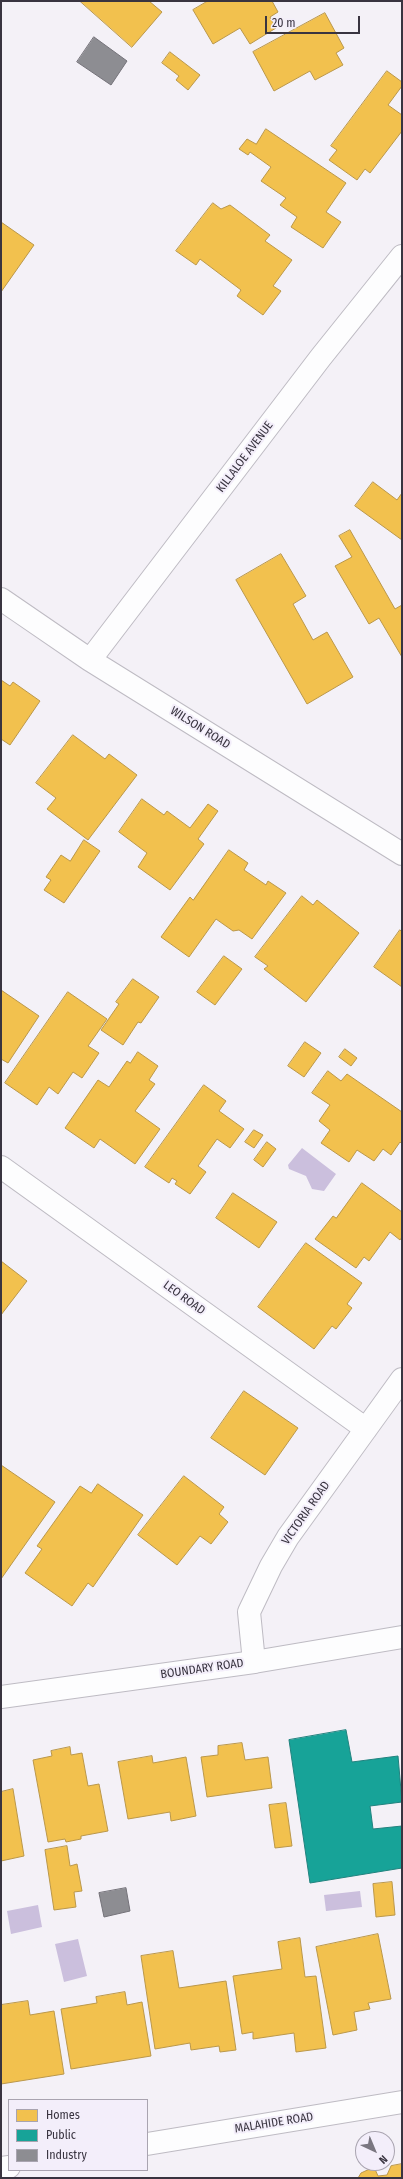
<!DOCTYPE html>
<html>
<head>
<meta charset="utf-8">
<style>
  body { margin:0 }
  #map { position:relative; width:403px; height:2179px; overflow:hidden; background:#f4f1f7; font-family:"Fira Sans Condensed",sans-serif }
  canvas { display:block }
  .frame { position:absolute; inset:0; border:2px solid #393440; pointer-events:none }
  .legend { position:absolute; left:8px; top:2099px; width:140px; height:72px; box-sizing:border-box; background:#f3eefa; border:1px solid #a9a4b0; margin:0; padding:5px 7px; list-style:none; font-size:12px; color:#393440 }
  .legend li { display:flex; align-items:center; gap:8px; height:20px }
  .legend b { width:20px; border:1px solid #a9a4b0 }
  .north { position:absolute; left:355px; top:2131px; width:40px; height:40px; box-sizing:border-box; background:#f3eefa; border:1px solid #a9a4b0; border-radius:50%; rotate:136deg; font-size:11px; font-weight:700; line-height:16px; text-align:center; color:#393440 }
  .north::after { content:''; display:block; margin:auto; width:14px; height:18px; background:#7a7680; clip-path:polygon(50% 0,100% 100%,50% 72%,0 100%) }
  .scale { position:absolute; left:265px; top:16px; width:95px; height:18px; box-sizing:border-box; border:2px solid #393440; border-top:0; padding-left:5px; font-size:12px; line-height:14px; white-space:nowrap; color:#393440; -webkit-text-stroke:3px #f3eefa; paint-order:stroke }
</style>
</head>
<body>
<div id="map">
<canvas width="403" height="2179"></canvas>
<div class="frame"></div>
<ul class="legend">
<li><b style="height:11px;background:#f2c14e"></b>Homes</li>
<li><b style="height:11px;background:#17a398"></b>Public</li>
<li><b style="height:11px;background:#8d8d92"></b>Industry</li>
</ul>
<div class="north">N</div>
<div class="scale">20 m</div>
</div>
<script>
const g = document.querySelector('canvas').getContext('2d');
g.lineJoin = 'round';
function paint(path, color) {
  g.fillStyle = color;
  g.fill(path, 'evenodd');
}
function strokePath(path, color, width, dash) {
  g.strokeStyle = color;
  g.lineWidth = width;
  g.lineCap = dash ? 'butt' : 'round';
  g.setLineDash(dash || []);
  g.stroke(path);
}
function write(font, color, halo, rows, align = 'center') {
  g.font = font + ' "Fira Sans Condensed",sans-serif';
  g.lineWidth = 4;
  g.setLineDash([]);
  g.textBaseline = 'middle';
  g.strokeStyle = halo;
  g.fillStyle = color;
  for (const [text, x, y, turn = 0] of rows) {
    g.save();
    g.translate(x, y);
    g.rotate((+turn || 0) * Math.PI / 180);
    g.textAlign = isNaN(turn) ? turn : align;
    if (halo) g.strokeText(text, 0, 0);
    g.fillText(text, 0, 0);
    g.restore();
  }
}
paint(new Path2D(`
  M302 1148 336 1174 324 1191 312 1189 306 1176 289 1169 288 1165Z
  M360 1891 362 1907 326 1911 324 1895Z
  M38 1905 42 1927 11 1934 7 1911Z
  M78 1939 87 1976 64 1982 55 1944Z`), '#cbbfdd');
const homes = new Path2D(`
  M80 1H149L162 12 132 47Z
  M208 1H272L278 12 270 17 276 28 250 44 240 28 213 44 193 10Z
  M325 13 344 48 336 53 343 65 315 80 310 71 274 91 253 52Z
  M170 52 200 75 188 90 176 80 179 76 162 63Z
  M387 71 402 82V86L388 105 402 115V131L370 173 365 169 357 180 329 160 337 150 331 146Z
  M266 129 346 183 326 212 341 222 323 248 291 227 297 217 280 205 286 198 261 181 271 167 250 152 248 155 239 149 247 139 256 144Z
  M213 203 221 209 230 205 270 235 265 241 292 260 273 286 281 291 263 315 237 296 241 290 200 259 196 265 176 251Z
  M1 222 34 245 1 292Z
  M373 482 397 500 402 493V540L355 506Z
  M350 530 395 609 402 605V657L379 618 369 624 335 566 352 557 339 536Z
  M281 554 306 596 293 604 313 640 327 632 353 677 307 704 236 580Z
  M1 680 10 686 13 682 40 701 10 745 1 739Z
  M73 735 105 759 109 754 137 775 88 840 47 809 56 798 36 783Z
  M142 799 164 815 167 811 190 828 208 804 218 811 198 839 204 844 170 890 138 867 147 853 119 832Z
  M84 840 100 851 64 903 44 890 51 880 46 877 61 855 70 861Z
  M229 850 248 863 244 870 266 885 268 881 286 893 252 939 239 930 233 931 216 919 189 957 161 937 190 897 193 900Z
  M302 896 313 905 317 900 359 933 306 1002 264 969 268 966 255 957Z
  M400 930 402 932V987L374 967Z
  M224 956 242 969 215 1005 197 992Z
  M133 979 159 997 141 1023 138 1022 123 1045 101 1030 119 1004 116 1002Z
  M1 990 39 1016 8 1063 1 1059Z
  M68 992 107 1019 88 1046 99 1053 82 1078 73 1072 58 1094 49 1087 37 1105 5 1083Z
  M305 1042 321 1053 304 1077 288 1066Z
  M345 1049 357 1058 351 1066 339 1057Z
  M138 1052 158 1066 149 1080 155 1084 135 1111 160 1129 135 1164 100 1139 94 1148 65 1128 98 1080 109 1087 127 1061 130 1063Z
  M328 1071 341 1081 347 1074 402 1112V1144L400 1142 391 1155 383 1149 374 1161 357 1150 349 1162 321 1143 330 1130 319 1121 330 1105 312 1093Z
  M204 1085 226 1101 219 1111 244 1129 230 1148 217 1139 198 1166 206 1172 190 1194 175 1184 177 1181 172 1178 169 1183 145 1167Z
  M254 1130 263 1135 254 1148 245 1142Z
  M267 1142 276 1149 263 1167 254 1160Z
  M362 1183 402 1212V1237L400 1240 390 1232 369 1261 364 1257 356 1268 315 1239 333 1216 336 1218Z
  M233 1193 277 1222 259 1248 216 1218Z
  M306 1243 362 1283 347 1304 352 1308 336 1329 332 1326 314 1349 258 1307Z
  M1 1261 27 1281 1 1315Z
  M244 1391 298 1428 265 1475 211 1438Z
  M1 1465 55 1502 1 1579Z
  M184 1476 224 1507 219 1514 228 1522 211 1544 200 1536 177 1565 138 1535Z
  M98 1484 143 1515 93 1587 88 1583 72 1606 25 1573 42 1549 37 1546 80 1486 91 1493Z
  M242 1743 245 1760 268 1757 272 1788 207 1797 201 1757 218 1755V1746Z
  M70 1747 71 1755 82 1753 88 1786 99 1784 108 1831 81 1836V1839L66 1842 65 1839 48 1842 33 1760 52 1756 51 1751Z
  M152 1756 153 1763 186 1757 196 1816 171 1821 170 1812 128 1819 118 1762Z
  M13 1789 24 1856 1 1861V1792Z
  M286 1803 292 1846 275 1848 269 1805Z
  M67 1846 70 1866 77 1864 82 1891 74 1892 76 1907 54 1910 45 1850Z
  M392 1882 395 1915 376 1917 373 1884Z
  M378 1934 391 1999 368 2003 370 2009 354 2012 357 2030 333 2035 316 1947Z
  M300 1938 305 1977 316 1976 326 2048 296 2052 294 2033 253 2039V2032L242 2034 233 1976 282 1969 278 1942Z
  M173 1951 179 1988 226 1981 236 2050 220 2052 219 2046 191 2050 190 2043 155 2049 141 1956Z
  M125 1992 127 2005 142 2002 151 2056 71 2069 61 2009 97 2003 96 1997Z
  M28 2001 30 2015 54 2011 64 2074 1 2084V2005Z
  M402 2164V2178H358L361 2173 374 2167 378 2176 387 2175 391 2166Z`);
paint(homes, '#f2c14e');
strokePath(homes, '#ba974a', 1);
const public = new Path2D(`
  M346 1730 352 1762 398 1756 402 1802 370 1806 373 1829 402 1826V1868L310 1883 289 1740Z`);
paint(public, '#17a398');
strokePath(public, '#21827e', 1);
const industry = new Path2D(`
  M94 37 127 61 111 85 77 62Z
  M126 1888 130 1911 104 1917 99 1893Z`);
paint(industry, '#8d8d92');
strokePath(industry, '#747279', 1);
const minor = new Path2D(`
  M1 599 90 660 402 854
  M90 660 321 357 402 256
  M1 1167 366 1429
  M254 1662 249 1612 271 1566 288 1537 402 1379
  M147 2144 402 2102
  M1 2168 9 2167`);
const major = new Path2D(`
  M1 1697 254 1662 402 1637`);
strokePath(minor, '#bebbc3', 24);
strokePath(major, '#bebbc3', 24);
strokePath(minor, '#fdfdfe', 22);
strokePath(major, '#fdfdfe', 22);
write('12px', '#393440', '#f3eefa', [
  ["KILLALOE AVENUE",245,457,-53],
  ["WILSON ROAD",200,728,32],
  ["LEO ROAD",184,1298,36],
  ["VICTORIA ROAD",306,1513,-55],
  ["BOUNDARY ROAD",202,1669,-8],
  ["MALAHIDE ROAD",274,2123,-9]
]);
</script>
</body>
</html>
